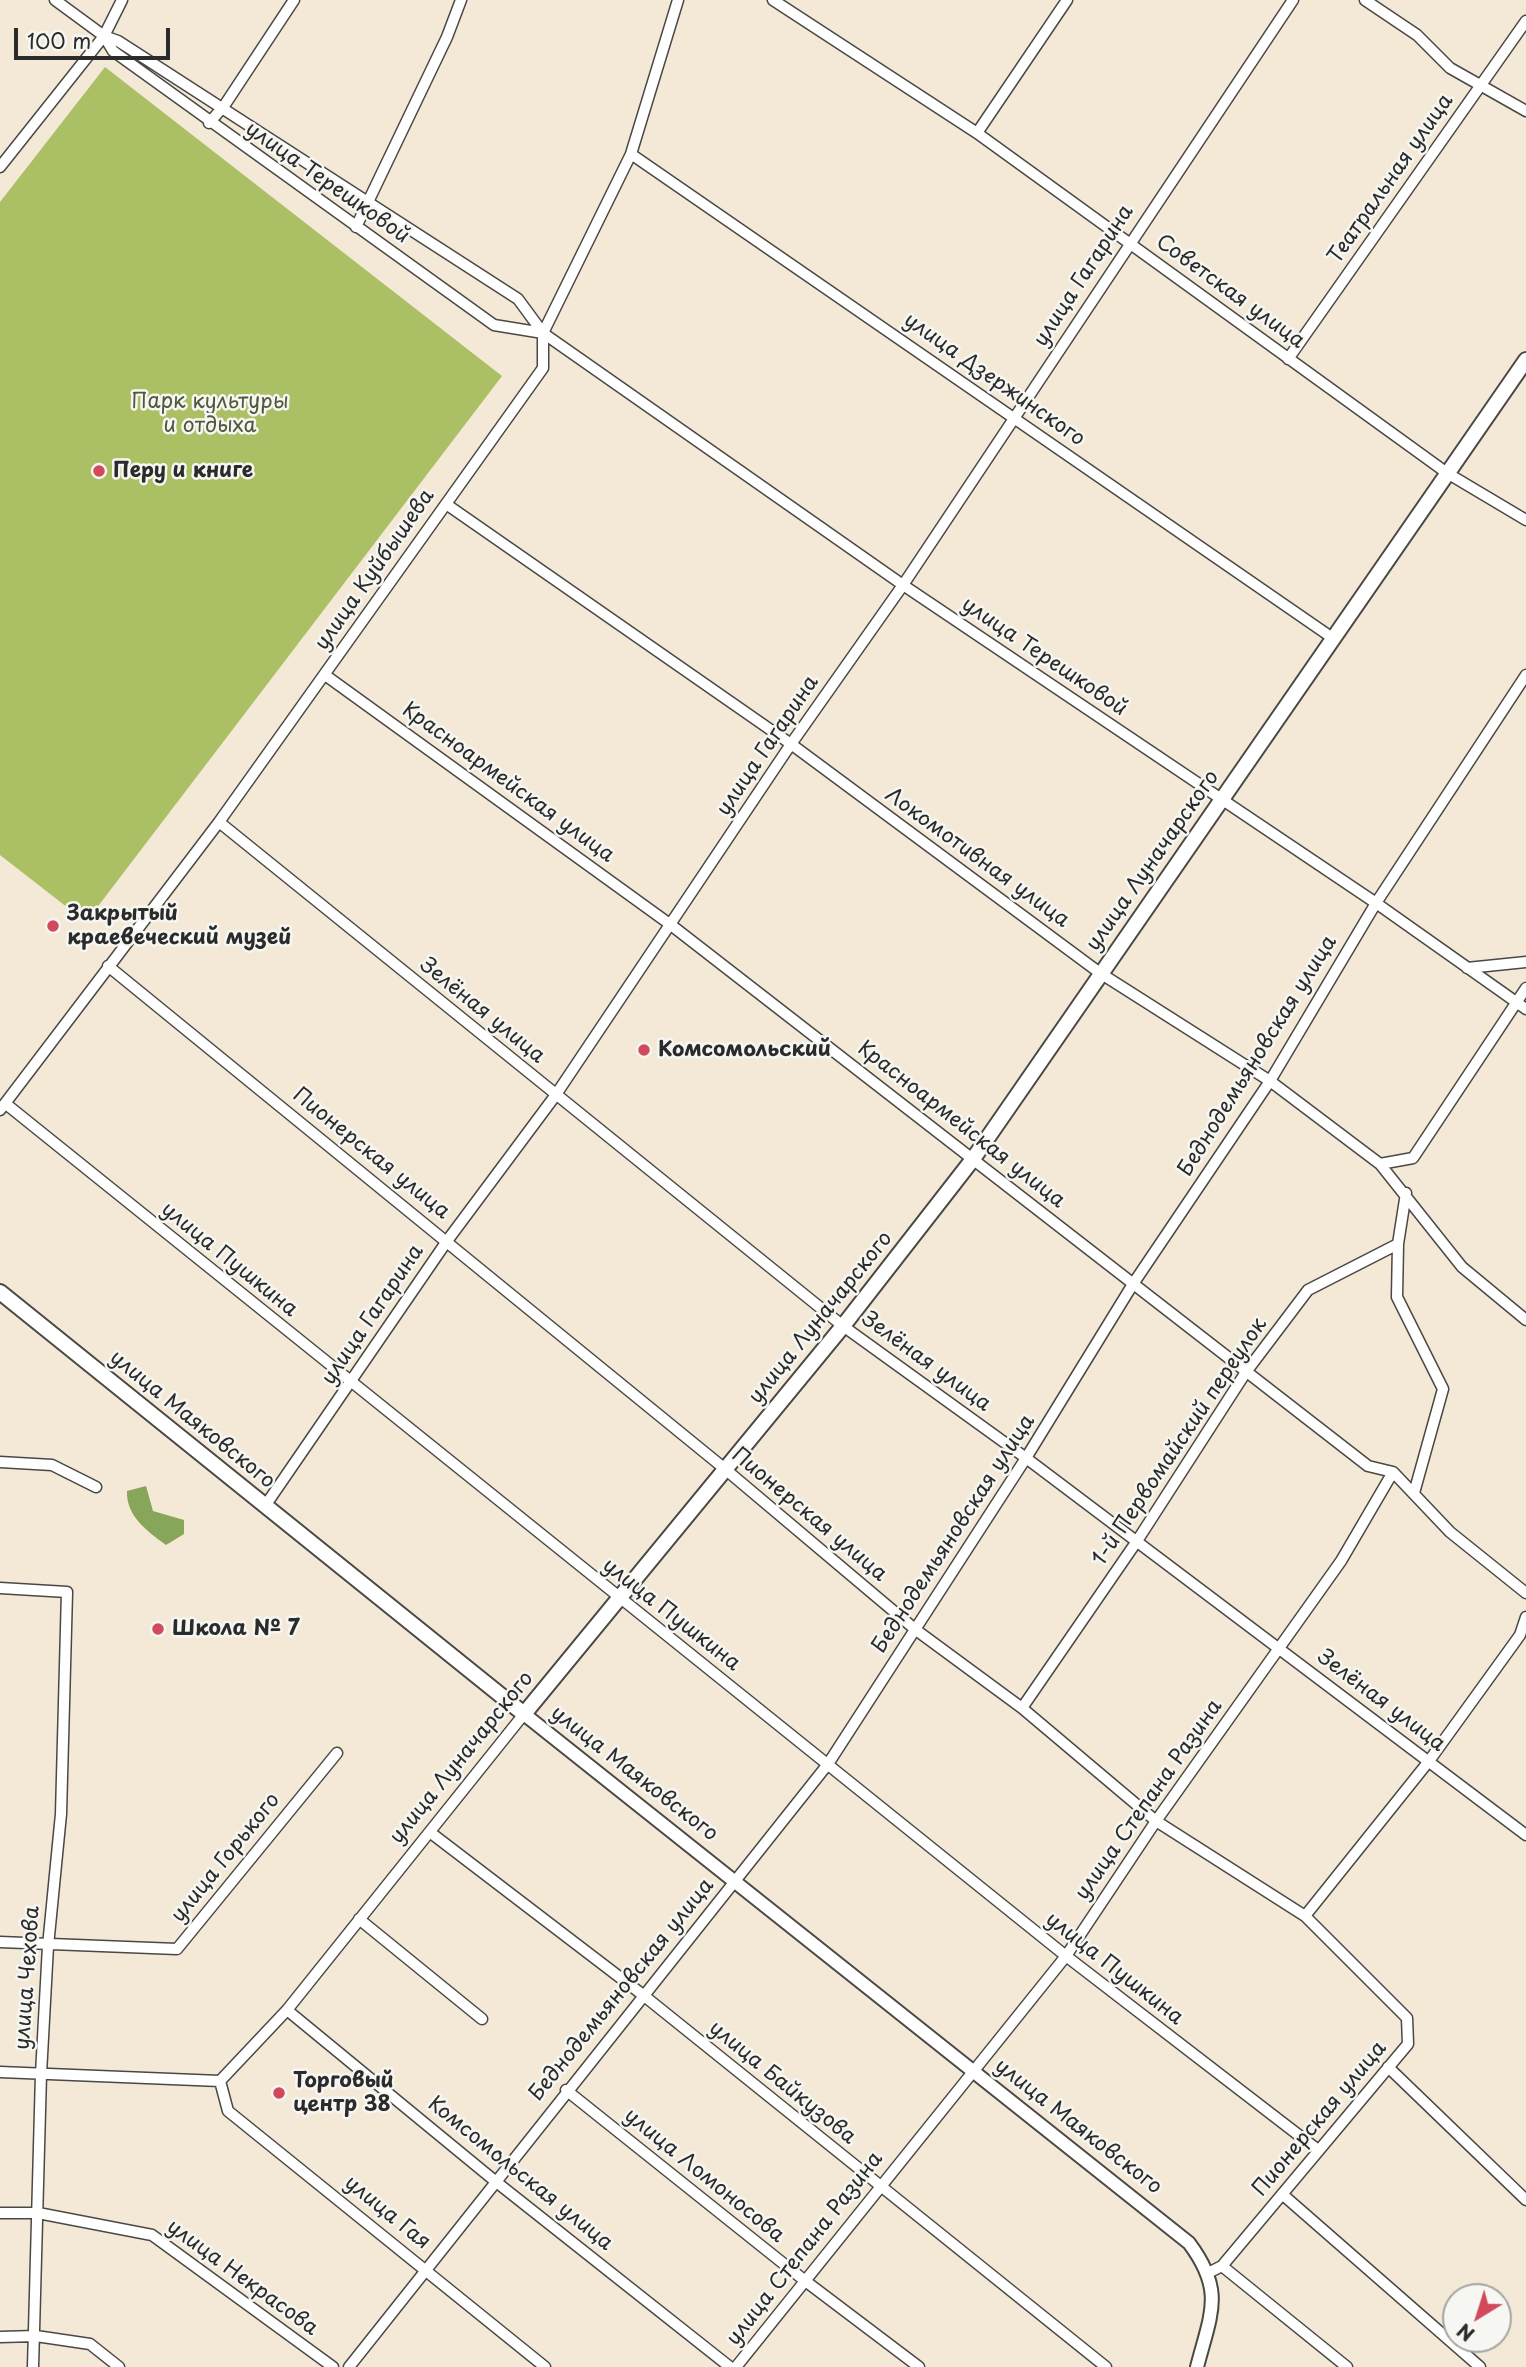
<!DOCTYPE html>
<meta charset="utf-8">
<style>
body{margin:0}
#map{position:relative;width:1526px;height:2367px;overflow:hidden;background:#f4e9d7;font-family:"Playpen Sans",sans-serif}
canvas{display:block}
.north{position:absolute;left:1442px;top:2283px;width:70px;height:70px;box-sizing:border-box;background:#f6f6f2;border:2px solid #a5a5a2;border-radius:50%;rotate:218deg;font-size:19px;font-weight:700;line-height:28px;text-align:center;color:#2b2b2b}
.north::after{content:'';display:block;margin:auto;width:24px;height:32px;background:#d1495b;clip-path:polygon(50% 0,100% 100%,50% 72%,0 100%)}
.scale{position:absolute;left:14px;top:28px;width:156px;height:32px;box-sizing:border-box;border:4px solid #2b2b2b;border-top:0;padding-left:9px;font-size:21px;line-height:24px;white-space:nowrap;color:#2b2b2b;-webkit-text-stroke:5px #f6f6f2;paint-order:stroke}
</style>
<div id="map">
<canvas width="1526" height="2367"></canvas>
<div class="north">N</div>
<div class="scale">100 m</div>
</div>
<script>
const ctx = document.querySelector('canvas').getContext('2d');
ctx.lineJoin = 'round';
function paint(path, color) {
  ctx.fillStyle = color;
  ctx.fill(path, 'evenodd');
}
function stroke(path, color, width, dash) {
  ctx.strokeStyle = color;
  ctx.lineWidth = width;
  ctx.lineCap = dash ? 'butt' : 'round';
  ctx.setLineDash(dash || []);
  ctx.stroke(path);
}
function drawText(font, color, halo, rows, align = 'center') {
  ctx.font = font + ' "Playpen Sans",sans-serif';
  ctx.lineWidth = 5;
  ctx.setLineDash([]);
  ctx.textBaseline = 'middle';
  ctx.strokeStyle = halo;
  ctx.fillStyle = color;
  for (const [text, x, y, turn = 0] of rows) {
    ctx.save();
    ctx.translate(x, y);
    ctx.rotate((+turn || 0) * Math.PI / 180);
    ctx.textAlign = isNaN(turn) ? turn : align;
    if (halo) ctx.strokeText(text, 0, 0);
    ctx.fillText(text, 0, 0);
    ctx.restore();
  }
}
paint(new Path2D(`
 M105 67 502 376 86 922 0 855V202Z`), '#abc064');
paint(new Path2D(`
 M146 1486 153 1511 184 1520V1534L166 1545C147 1531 126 1516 127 1491Z`), '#88a65a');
const minor = new Path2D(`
 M55 0 104 36 118 41 518 299 543 333 903 585 1376 903 1526 1009
 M773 0 977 133 1447 473 1526 520
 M1365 0 1417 35 1450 68 1526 111
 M104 36 113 51 494 325 543 333
 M209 123 224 106 294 0
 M977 133 1067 0
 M631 154 1334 639
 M0 167 104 36 122 0
 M356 227 447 37 461 0
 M1288 359 1526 21
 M446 504 791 744 1100 973 1270 1081 1380 1164 1462 1267 1526 1320
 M325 675 671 925 1368 1466 1393 1472 1450 1532 1526 1593
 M219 822 843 1326 1026 1458 1526 1835
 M108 966 725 1469 916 1630 1022 1708 1156 1821 1305 1916 1407 2018 1408 2044 1222 2266
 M1467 968 1526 962
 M6 1104 1066 1956 1318 2150
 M0 1110 219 822 543 368V333L631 154 678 0
 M1380 1164 1413 1158 1526 988
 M1398 1244 1397 1297 1443 1389 1414 1493
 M0 1462 52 1465 96 1487
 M265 1506 447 1241 555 1096 791 744 903 585 1293 0
 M0 1588 67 1592 61 1814 48 1946 41 2074 33 2367
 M1022 1708 1137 1541 1246 1372 1308 1290 1398 1244 1406 1193
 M431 1833 643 1995 1106 2367
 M1305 1916 1429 1761 1520 1635 1526 1617
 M359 1919 482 2019
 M0 1942 177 1949 337 1753
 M287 2010 495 2181 730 2367
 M1388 2067 1526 2200
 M0 2072 220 2081 287 2010 524 1714
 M220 2081 228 2111 545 2367
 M566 2090 804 2280 919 2367
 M1282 2194 1480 2367
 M0 2213H38L152 2235 333 2367
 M1208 2273 1222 2266 1347 2367
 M0 2337 36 2336 90 2344 119 2367
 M349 2367 828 1764 1026 1458 1133 1284 1270 1081 1376 903 1526 675
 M736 2367 1066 1956 1156 1821 1341 1561 1393 1472`);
const tertiary = new Path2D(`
 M524 1714 1189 2243C1225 2291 1211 2313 1197 2367`);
const secondary = new Path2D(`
 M0 1292 524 1714 843 1326 973 1159 1526 360`);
stroke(minor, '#494845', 13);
stroke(tertiary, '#494845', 16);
stroke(secondary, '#494845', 18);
stroke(minor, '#fff', 10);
stroke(tertiary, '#fff', 12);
stroke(secondary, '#fff', 14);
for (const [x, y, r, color] of [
 [99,471,7,"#d1495b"],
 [53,926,7,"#d1495b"],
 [644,1050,7,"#d1495b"],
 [158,1629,7,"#d1495b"],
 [279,2093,7,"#d1495b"]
]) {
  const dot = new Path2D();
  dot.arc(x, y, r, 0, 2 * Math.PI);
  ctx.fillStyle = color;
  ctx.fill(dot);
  stroke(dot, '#f6f6f2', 2.5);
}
drawText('21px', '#2b2b2b', '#f6f6f2', [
 ["Театральная улица",1391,179,-55],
 ["улица Терешковой",327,183,35],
 ["улица Гагарина",1084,276,-57],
 ["Советская улица",1230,292,36],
 ["улица Дзержинского",994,380,35],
 ["улица Куйбышева",375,570,-55],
 ["улица Терешковой",1044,657,34],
 ["улица Гагарина",768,746,-56],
 ["Красноармейская улица",508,783,36],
 ["Локомотивная улица",977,858,36],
 ["улица Луначарского",1153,861,-55],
 ["Зелёная улица",482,1011,39],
 ["Беднодемьяновская улица",1258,1056,-58],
 ["Красноармейская улица",961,1125,38],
 ["Пионерская улица",371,1154,39],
 ["улица Пушкина",229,1260,39],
 ["улица Гагарина",373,1315,-56],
 ["улица Луначарского",821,1318,-51],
 ["Зелёная улица",926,1362,36],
 ["улица Маяковского",192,1420,39],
 ["1-й Первомайский переулок",1180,1442,-56],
 ["Пионерская улица",809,1515,40],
 ["Беднодемьяновская улица",954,1534,-57],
 ["улица Пушкина",671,1615,38],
 ["Зелёная улица",1381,1701,37],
 ["улица Луначарского",462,1758,-51],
 ["улица Маяковского",634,1774,38],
 ["улица Степана Разина",1149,1800,-55],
 ["улица Горького",226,1858,-51],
 ["улица Пушкина",1114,1969,38],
 ["улица Чехова",28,1978,-86],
 ["Беднодемьяновская улица",622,1990,-51],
 ["улица Байкузова",782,2083,39],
 ["Пионерская улица",1320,2119,-50],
 ["улица Маяковского",1078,2127,38],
 ["Комсомольская улица",520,2174,39],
 ["улица Ломоносова",704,2176,39],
 ["улица Гая",387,2213,39],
 ["улица Степана Разина",805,2249,-52],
 ["улица Некрасова",242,2278,36]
]);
drawText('21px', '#51583c', '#f6f6f2', [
 ["Парк культуры",210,402],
 ["и отдыха",210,426]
]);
drawText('bold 21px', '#2b2b2b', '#f6f6f2', [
 ["Перу и книге",113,471],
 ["Закрытый",67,914],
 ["краевеческий музей",67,938],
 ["Комсомольский",658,1050],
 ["Школа № 7",172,1629],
 ["Торговый",293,2081],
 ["центр 38",293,2105]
], 'left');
</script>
